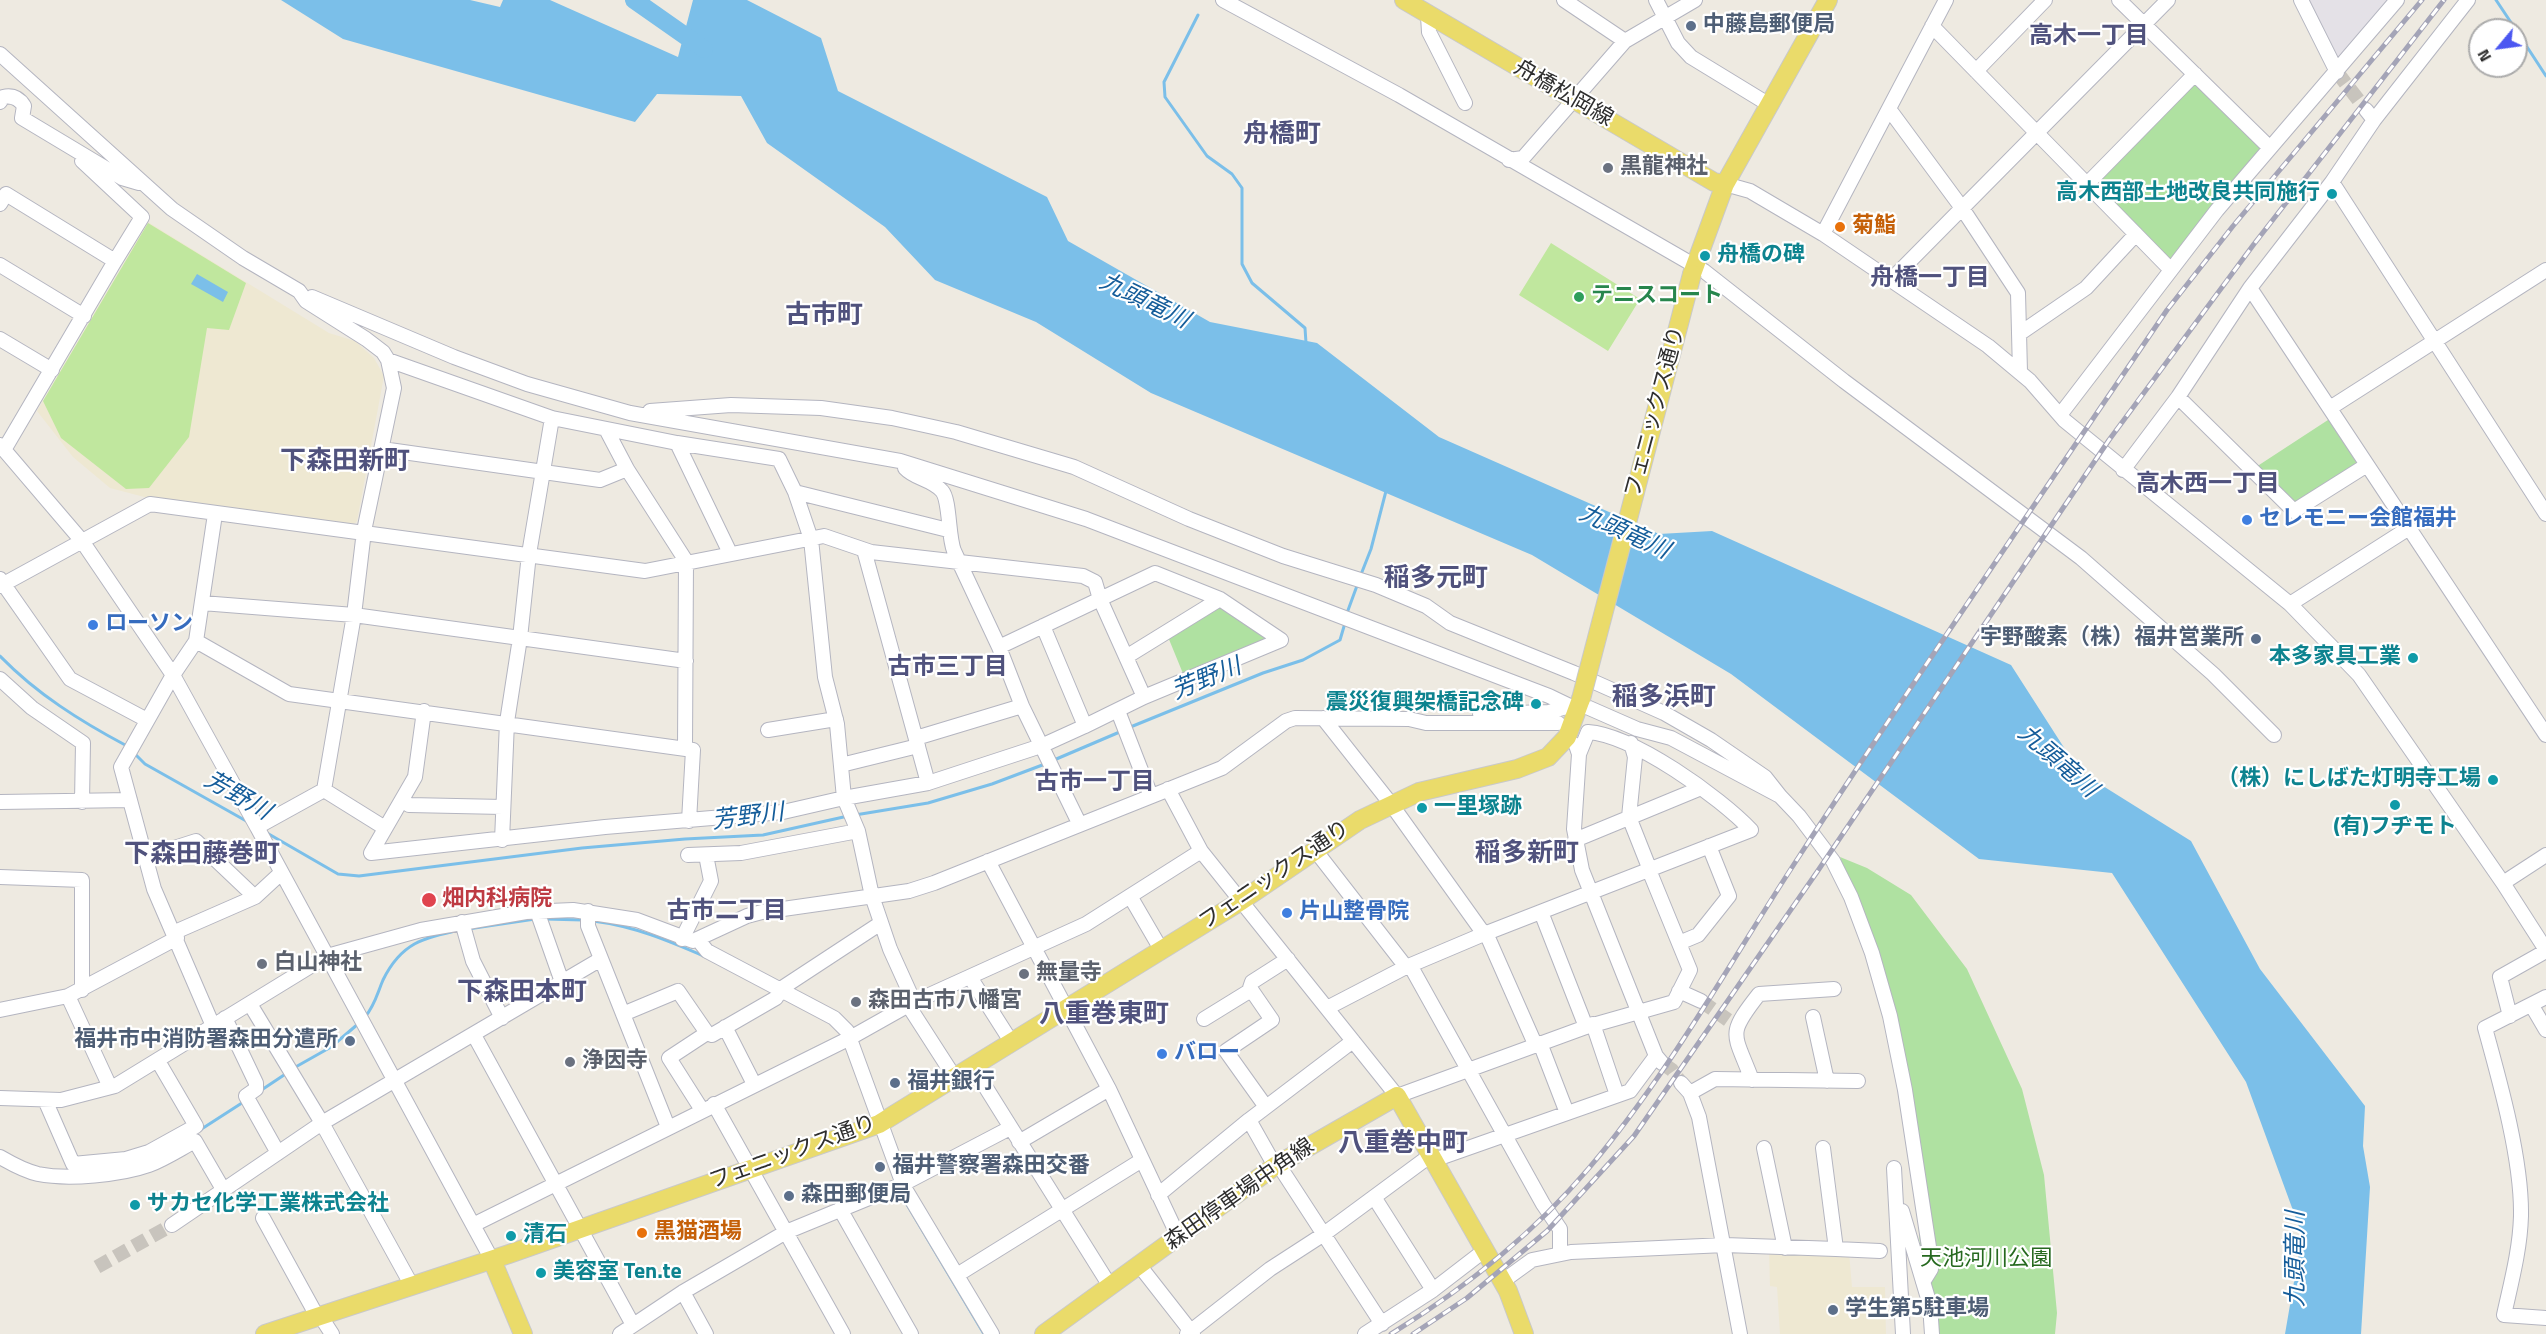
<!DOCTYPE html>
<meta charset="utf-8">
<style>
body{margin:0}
#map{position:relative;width:2546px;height:1334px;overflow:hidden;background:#eeeae1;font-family:"Titillium Web",sans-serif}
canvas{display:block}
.north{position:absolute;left:2468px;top:18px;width:60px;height:60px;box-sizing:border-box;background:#fff;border:2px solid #ababab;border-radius:50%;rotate:241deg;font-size:16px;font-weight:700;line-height:24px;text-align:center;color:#2e2e2e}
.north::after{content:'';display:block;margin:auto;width:21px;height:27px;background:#4b57f1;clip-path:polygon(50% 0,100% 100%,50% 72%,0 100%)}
</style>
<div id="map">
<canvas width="2546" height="1334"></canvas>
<div class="north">N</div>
</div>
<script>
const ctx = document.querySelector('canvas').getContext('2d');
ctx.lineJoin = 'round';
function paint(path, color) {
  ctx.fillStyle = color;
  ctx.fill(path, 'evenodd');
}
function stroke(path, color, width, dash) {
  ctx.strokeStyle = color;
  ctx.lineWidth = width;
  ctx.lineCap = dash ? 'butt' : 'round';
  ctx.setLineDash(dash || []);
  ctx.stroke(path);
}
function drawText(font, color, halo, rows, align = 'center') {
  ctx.font = font + ' "Titillium Web","Noto Sans JP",sans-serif';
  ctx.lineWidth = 4.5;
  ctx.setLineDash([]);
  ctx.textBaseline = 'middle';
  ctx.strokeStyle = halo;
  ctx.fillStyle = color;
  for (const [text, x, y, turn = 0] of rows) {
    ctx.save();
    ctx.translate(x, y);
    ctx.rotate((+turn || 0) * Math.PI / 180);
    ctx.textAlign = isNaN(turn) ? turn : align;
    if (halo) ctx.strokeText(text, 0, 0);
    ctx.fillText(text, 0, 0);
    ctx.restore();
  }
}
paint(new Path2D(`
 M2309 0H2391L2340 61Z`), '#e4e1e7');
paint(new Path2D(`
 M148 222 329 333 355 341 374 358 384 376 357 521 354 524 152 499 110 488 73 457 37 411Z
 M1769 1250 1849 1252 1852 1287H1885L1886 1334H1780L1777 1287 1770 1286Z`), '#eee8d2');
paint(new Path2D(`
 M2195 74 2269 147 2171 270 2090 181Z
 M2331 418 2367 465 2294 511 2256 467Z
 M1220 599 1279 641 1184 676 1166 632Z
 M1840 857 1867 868 1911 895 1967 969 2022 1089 2044 1175 2057 1313 2055 1334H1927L1912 1145 1884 1012Z`), '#afe1a1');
paint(new Path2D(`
 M148 223 246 283 229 330 207 328 189 437 149 488 126 489 61 438 43 401Z
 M1551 243 1640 299 1608 351 1519 295Z`), '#c0e79e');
paint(new Path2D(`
 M281 0H470L500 7 503 0H550L678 57 693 0H747L821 38 838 91 1047 197 1068 241 1210 322 1317 343 1439 437 1659 534 1712 531 2011 665 2079 771 2191 841 2260 969 2365 1106 2363 1146 2370 1187 2361 1334H2285L2302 1235 2246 1082 2112 873 1979 859 1731 674 1532 555 1151 393 1036 322 935 280 885 227 767 143 741 96 657 94 635 122 343 39Z
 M197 274 228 292 223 302 191 284Z`), '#7bbfe9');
stroke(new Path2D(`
 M2496 0 2516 30
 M1198 15 1164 82 1165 97 1207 156 1232 174 1242 188V264L1252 283 1305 328 1306 343
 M2516 30 2546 76
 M1360 577 1371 549 1386 491
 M1347 613 1358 583
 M0 656C37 694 80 721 127 746
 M1128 728 1263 673 1303 660 1340 640 1345 623
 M134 753 145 764 248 822
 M1054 760 1122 731
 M855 815 928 803 992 784 1045 764
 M267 833 338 874 359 876 582 848 685 839 763 835 848 816
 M545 919 583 920
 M593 921C634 926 669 941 706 957
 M468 929 535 919
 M365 1017C375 1005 377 994 383 980 401 943 424 937 461 930
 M292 1069 331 1047 358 1024
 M260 1091 287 1073
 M200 1130 245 1101
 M899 1191 984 1334`), '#7bbfe9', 3);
stroke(new Path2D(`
 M634 0 704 49`), '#7bbfe9', 18);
stroke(new Path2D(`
 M2337 72 2366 110
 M1701 1001 1728 1020
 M1662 1063 1672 1070 1681 1083
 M97 1267 172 1225`), '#c8c4bd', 14, [14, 7]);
const minor = new Path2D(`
 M1223 0 1399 95 1704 271 1844 381 2081 558 2213 674 2274 735
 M1564 0 1625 41 1695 0
 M1656 0 1678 43 1691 57 1768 104
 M2119 0 2269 147
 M2301 0 2337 72
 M1428 16 1429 32 1465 103
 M1932 26 2171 270
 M0 54 172 209 243 258 299 291 306 301 366 339 383 352 388 360 394 388 364 531 354 615 324 790 257 827 492 1260
 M1976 71 2045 0
 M0 102 3 97C12 95 19 98 24 106L22 118 122 178 139 183
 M1889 109 1962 208 2018 293 2020 372
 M2366 110 2374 120 2332 182 2546 514
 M2374 120 2468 0
 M1509 160 1523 158 1625 41
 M82 161 142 217 115 261
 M1725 184 1750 191 1823 234 1988 346 2030 381 2064 420 2290 604 2359 675 2503 883 2546 950
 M2087 184 2195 74
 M0 204 6 194 115 261 4 450
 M1823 234 1946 0
 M0 265 84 316
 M1891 280 2168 0
 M2250 288 2332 182
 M312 297 454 357 527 384 630 413 900 461 1086 519 1549 696 1578 710
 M2019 334 2086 288 2136 234
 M0 339 52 370
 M388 360 552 418 677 443 779 459 795 492 811 539 825 677 837 724 844 798 858 831 872 896 890 949 914 1002
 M2178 397 2294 511 2367 465
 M2330 408 2546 270
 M650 411 731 405 821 408 892 418 956 432 1074 467 1189 519 1283 556 1376 585 1426 606 1450 623 1574 673 1664 713 1711 740 1765 777 1780 796
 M2060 415 2217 210 2397 0
 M607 431 627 469 686 561 685 748
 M677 443 730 553
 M0 445 82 541 173 675 257 827
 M382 449 600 480 627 469
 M905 468C915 479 932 479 942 491 950 500 948 536 954 551L999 647 1022 706 1079 823
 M2123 470 2178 397 2250 288 2546 735
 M795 492 948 530
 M864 550 928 783
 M0 579 70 679 147 720
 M0 586 150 504 645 571 824 536 871 552 1083 576 1095 582 1100 599 1144 697
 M202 603 354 615 686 661
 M2290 604 2409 528
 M1043 626 1085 726 1144 697 1281 640
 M196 641 289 694 693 750 689 821
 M999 647 1155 573 1220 599 1281 640
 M1126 657 1220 599
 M0 679 32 708 83 743 82 802
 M1580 704 1637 729 1671 738 1780 796 1799 816 1833 861 1851 897 1872 953 1890 1016 1905 1090 1929 1247 1931 1269 1923 1282
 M424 711 415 777 371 853 605 827 783 812 844 798 928 783 1041 746 1085 726
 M1118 711 1151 796
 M1480 714 1549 712 1570 706
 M1323 718 1391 804 1484 934
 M768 730 836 719
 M916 738 1022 706
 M1631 743 1635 757 1629 817 1650 870
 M1576 745 1579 754 1574 829 1582 870 1656 1056 1662 1063
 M841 765 918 746
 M1168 789 1201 851 1397 1096 1586 1027 1674 1002 1690 970 1649 870
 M324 790 385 828
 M402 800 409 805 503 807
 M0 802 130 800
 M502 840 507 722 520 638 529 554 552 418
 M1575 840 1701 788
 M1315 850 1406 967
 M688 855 741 853 858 831
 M146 857 196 841 255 897
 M988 861 1109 1089 1178 1236
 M0 877 82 880V990
 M2503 883 2546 855
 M1130 896 1162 951
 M537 911 562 982
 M588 911V926L668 1127
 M1541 912 1586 1027
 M462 922 473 961 502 1018
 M175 932 255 897 281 873
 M1486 933 1535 1044
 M682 939 711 881 706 855
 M699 941 707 951 834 1018 847 1031 904 1187 992 1334
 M1679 943 1698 935 1729 896 1709 846
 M1410 965 1543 1204 1560 1229V1254
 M970 977 1012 1043
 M1679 991 1701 1001
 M68 996 110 1087
 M2546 997 2485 1028C2500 1082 2522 1160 2521 1216 2520 1250 2511 1283 2504 1315L2546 1318
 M250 1004 322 1123 412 1286
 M908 1005 955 1078
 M2532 1006 2546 1030
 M1327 1008 1406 967 1484 934 1751 830C1720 797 1633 735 1588 732L1579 754
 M0 1010 68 996 177 938
 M623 1014 678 991 707 1033 712 1035 776 998 782 988 881 923
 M2510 1016 2500 977 2546 951
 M1813 1017 1827 1081
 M225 1018 256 1083V1089L246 1096 278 1153
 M1204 1019 1251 990
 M1593 1024 1617 1095
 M213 1026 154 889 121 767 173 675 196 641 215 514
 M725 1027 754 1084
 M474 1035 633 1325
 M1540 1043 1567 1113
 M973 1067 1110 1286
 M1752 1080C1734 1032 1726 1036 1759 994L1834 989
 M1681 1083 1690 1093 1715 1079 1858 1081
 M1690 1093 1699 1117 1740 1334
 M0 1098 61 1100 115 1086 327 956 421 930 526 912 573 910 637 920 693 941 747 916 762 912 909 891 934 883 1222 768 1286 721 1295 718 1409 719 1426 723H1558
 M45 1100 73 1164 126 1159 149 1152 196 1126 158 1061
 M714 1104 843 1334
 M1266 1107 1226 1051 1272 1020 1250 988 1252 982 1288 959
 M702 1110 669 1058 707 1033
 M1249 1120 1275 1166
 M1019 1142 1109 1089
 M1764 1148 1785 1248
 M0 1157C12 1164 25 1171 38 1174 68 1180 121 1175 149 1165 165 1159 180 1149 195 1141L224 1191
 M1434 1160 1630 1091 1656 1056
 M1278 1164 1382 1324
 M1894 1168 1903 1334
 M1158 1195 1249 1120 1353 1041
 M1374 1197 1433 1290
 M840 1209 911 1334
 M1902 1211 1930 1305 1932 1334
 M263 1218 318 1318
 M172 1225 322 1123 601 959
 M473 1225 850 1038 914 1002 1086 924 1201 851
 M1836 1249 1880 1251
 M1139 1265 1193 1334
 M957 1275 1142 1160
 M1503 1281 1532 1260 1571 1252 1725 1245 1836 1249 1823 1148
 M683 1292 706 1334
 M321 1317 332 1334
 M620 1334 683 1292 786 1232 903 1184 1010 1128
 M1187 1334 1270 1269 1324 1234 1431 1155
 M1365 1334 1433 1290 1485 1250`);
const major = new Path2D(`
 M1404 0 1714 182 1725 184
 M1692 274 1725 184 1828 0
 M492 1260 523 1334
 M265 1334 509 1254 879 1124 1241 901 1360 820 1419 792 1517 769 1548 757 1567 737 1581 699
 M1044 1334 1275 1166 1397 1096 1508 1291 1524 1334`);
stroke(minor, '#b4b5c0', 16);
stroke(major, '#c9c9c9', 20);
stroke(minor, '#fff', 14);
stroke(major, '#eadb6a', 18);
const rail = new Path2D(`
 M1391 1334C1464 1289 1534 1233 1589 1168 1671 1071 1731 960 1800 855 1919 672 2044 491 2167 310L2233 226 2422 0
 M1413 1334 1467 1298 1547 1231 1634 1136 1817 872 2109 440 2254 244 2444 0`);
stroke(rail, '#a4a4b7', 5);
stroke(rail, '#fff', 3, [9]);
const majorBridge = new Path2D(`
 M1581 699 1692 274`);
stroke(majorBridge, '#c9c9c9', 20, []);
stroke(majorBridge, '#eadb6a', 18);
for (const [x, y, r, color] of [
 [1691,26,6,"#5c6f8a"],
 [1608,168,6,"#6b7280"],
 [2332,194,6,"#0f9aa8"],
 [1840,227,6,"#e8710a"],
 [1705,256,6,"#0f9aa8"],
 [1579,297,6,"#2e9e5b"],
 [2247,520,6,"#3f7fe0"],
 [93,625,6,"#3f7fe0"],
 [2256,639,6,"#5c6f8a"],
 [2413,658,6,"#0f9aa8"],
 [1536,704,6,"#0f9aa8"],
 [2493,780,6,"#0f9aa8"],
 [2395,805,6,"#0f9aa8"],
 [1422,808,6,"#0f9aa8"],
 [429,900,8,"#e0444e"],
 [1287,913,6,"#3f7fe0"],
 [262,964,6,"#6b7280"],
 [1024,974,6,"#6b7280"],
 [856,1002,6,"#6b7280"],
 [350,1041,6,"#5c6f8a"],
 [1162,1054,6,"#3f7fe0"],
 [570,1062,6,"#6b7280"],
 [895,1083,6,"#5c6f8a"],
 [880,1167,6,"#5c6f8a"],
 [789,1196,6,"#5c6f8a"],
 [135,1205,6,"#0f9aa8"],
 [642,1233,6,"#e8710a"],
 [511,1236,6,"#0f9aa8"],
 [541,1273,6,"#0f9aa8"],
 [1833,1310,6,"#5c6f8a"]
]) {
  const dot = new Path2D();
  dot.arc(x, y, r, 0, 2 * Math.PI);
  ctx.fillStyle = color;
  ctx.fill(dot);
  stroke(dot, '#fff', 2);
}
drawText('bold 22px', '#4e5e75', '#fff', [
 ["中藤島郵便局",1703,26],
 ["宇野酸素（株）福井営業所",2244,639,"right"],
 ["福井市中消防署森田分遣所",338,1041,"right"],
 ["福井銀行",907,1083],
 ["福井警察署森田交番",892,1167],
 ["森田郵便局",801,1196],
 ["学生第5駐車場",1845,1310]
], 'left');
drawText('22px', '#2e2e2e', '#fff', [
 ["舟橋松岡線",1563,94,30],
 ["フェニックス通り",1656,412,-75],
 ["フェニックス通り",1275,876,-34],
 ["フェニックス通り",793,1153,-20],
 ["森田停車場中角線",1240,1195,-35]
]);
drawText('bold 22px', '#5b616d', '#fff', [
 ["黒龍神社",1620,168],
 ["白山神社",274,964],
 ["無量寺",1036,974],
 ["森田古市八幡宮",868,1002],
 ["浄因寺",582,1062]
], 'left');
drawText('bold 22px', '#0d838f', '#fff', [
 ["高木西部土地改良共同施行",2320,194,"right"],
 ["舟橋の碑",1717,256],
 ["本多家具工業",2401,658,"right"],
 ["震災復興架橋記念碑",1524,704,"right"],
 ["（株）にしばた灯明寺工場",2481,780,"right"],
 ["一里塚跡",1434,808],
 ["(有)フヂモト",2395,828,"center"],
 ["サカセ化学工業株式会社",147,1205],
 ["清石",523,1236],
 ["美容室 Ten.te",553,1273]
], 'left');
drawText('bold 22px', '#c56008', '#fff', [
 ["菊鮨",1852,227],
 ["黒猫酒場",654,1233]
], 'left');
drawText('bold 22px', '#27864d', '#fff', [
 ["テニスコート",1591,297]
], 'left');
drawText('bold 22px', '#366cbe', '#fff', [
 ["セレモニー会館福井",2259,520],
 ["ローソン",105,625],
 ["片山整骨院",1299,913],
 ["バロー",1174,1054]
], 'left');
drawText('bold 22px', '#be3a42', '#fff', [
 ["畑内科病院",442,900]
], 'left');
drawText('22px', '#26691f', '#fff', [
 ["天池河川公園",1986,1260]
]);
drawText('bold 24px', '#50527d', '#fff', [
 ["高木一丁目",2089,37],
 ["舟橋一丁目",1930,279],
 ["高木西一丁目",2208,485],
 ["古市三丁目",948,668],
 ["古市一丁目",1095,783],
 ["古市二丁目",727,912]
]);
drawText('italic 24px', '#155d9a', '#fff', [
 ["九頭竜川",1144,302,26],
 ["九頭竜川",1624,533,25],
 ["芳野川",1207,680,-22],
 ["九頭竜川",2057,762,41],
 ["芳野川",237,797,30],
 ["芳野川",748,818,-7],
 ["九頭竜川",2297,1259,-90]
]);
drawText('bold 26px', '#50527d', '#fff', [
 ["舟橋町",1282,136],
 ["古市町",824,317],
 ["下森田新町",345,463],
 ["稲多元町",1436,580],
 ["稲多浜町",1664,699],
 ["稲多新町",1527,855],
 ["下森田藤巻町",202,856],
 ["下森田本町",522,994],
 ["八重巻東町",1104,1016],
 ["八重巻中町",1403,1145]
]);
</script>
